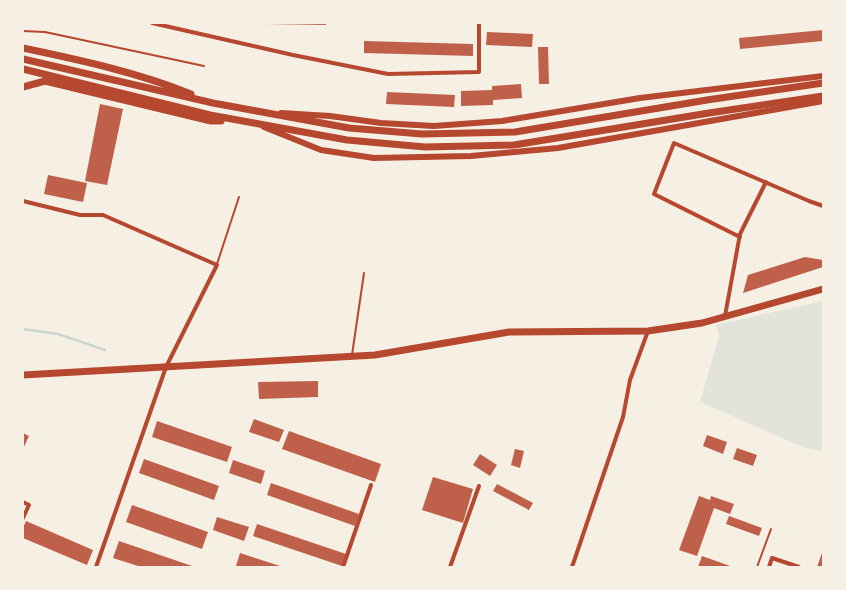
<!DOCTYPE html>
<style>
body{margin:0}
#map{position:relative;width:846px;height:590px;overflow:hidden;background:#f6efe4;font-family:"Noto Sans",sans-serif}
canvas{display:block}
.frame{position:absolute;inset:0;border:24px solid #f6efe4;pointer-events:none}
</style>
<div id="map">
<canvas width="846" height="590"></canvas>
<div class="frame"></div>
</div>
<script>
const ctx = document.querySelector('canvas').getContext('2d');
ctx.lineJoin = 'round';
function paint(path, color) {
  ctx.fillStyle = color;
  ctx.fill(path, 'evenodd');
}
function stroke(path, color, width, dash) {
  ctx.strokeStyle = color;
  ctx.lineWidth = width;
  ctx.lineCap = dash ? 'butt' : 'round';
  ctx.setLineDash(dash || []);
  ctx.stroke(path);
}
paint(new Path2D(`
 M823 301V451L805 448 700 402 719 336 716 325Z`), '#e2e4dc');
stroke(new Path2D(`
 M23 329 58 334 105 350`), '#c9d6d2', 2.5);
paint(new Path2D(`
 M266 23H326V25L266 24Z
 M823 30V41L740 49 739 38Z
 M487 32 533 34 532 47 486 45Z
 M364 41 473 44V56L364 53Z
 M538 47H548L549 84H539Z
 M521 84 522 98 493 100V105L461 106V91L492 90V86Z
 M387 92 455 95 454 107 386 104Z
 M100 104 123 109 107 185 85 181Z
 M48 175 87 183 83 202 44 194Z
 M805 257 823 260V267L743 293 748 275Z
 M318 381V397L259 399 258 382Z
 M254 419 284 430 279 442 249 432Z
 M157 421 232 447 227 462 152 437Z
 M289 431 381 464 375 482 282 449Z
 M23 433 29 436 23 449Z
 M707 435 727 442 723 454 703 446Z
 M737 448 757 455 753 466 733 459Z
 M515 449 524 451 520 468 511 465Z
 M480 454 497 465 490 476 473 465Z
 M144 459 219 486 214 500 139 473Z
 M233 460 265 471 261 484 229 473Z
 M433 477 473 489 463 523 422 510Z
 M271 483 359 514 355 526 267 495Z
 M497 484 533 503 529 510 493 491Z
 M699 496 710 500 711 496 734 504 730 514 714 508 697 556 679 550Z
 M132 505 208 532 202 549 126 522Z
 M729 516 762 528 759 536 726 524Z
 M217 517 249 527 244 541 213 530Z
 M26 521 93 550 87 565 23 538V528Z
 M257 524 346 554 342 566 253 536Z
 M119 541 195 567H141L113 558Z
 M823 550V567H817Z
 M240 553 283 567H240L236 566Z
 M702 556 733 567H698Z`), '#bf614a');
stroke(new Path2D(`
 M23 31 45 32 204 66
 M217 264 239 197
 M352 355 364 273
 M757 567 771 529`), '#b5482f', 2);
stroke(new Path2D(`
 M152 23 293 55 388 74 479 72V23
 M23 201 80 215H103L217 265 166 367 96 567
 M740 237 654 194 674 143 809 201 823 206
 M725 316 740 234 766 182
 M23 502 29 505 23 518
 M343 567 371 485
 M450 567 479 486
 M572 567 623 417 630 380 648 331
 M769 567 772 558 799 567`), '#b5482f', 4);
stroke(new Path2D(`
 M281 113 330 116 381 123 434 126 502 121 640 98 823 76
 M264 127 321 150 374 158 471 156 558 148 823 101`), '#b5482f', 6);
stroke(new Path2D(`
 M23 375 375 355 509 332 648 331 702 323 823 289`), '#b5482f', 7);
stroke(new Path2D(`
 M23 48C80 60 136 72 191 94
 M23 59 213 103 349 128 422 134 515 132 707 100 823 83
 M23 69 210 115 347 140 425 147 514 145 709 113 823 96
 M23 87 45 81 211 121H221`), '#b5482f', 7);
</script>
